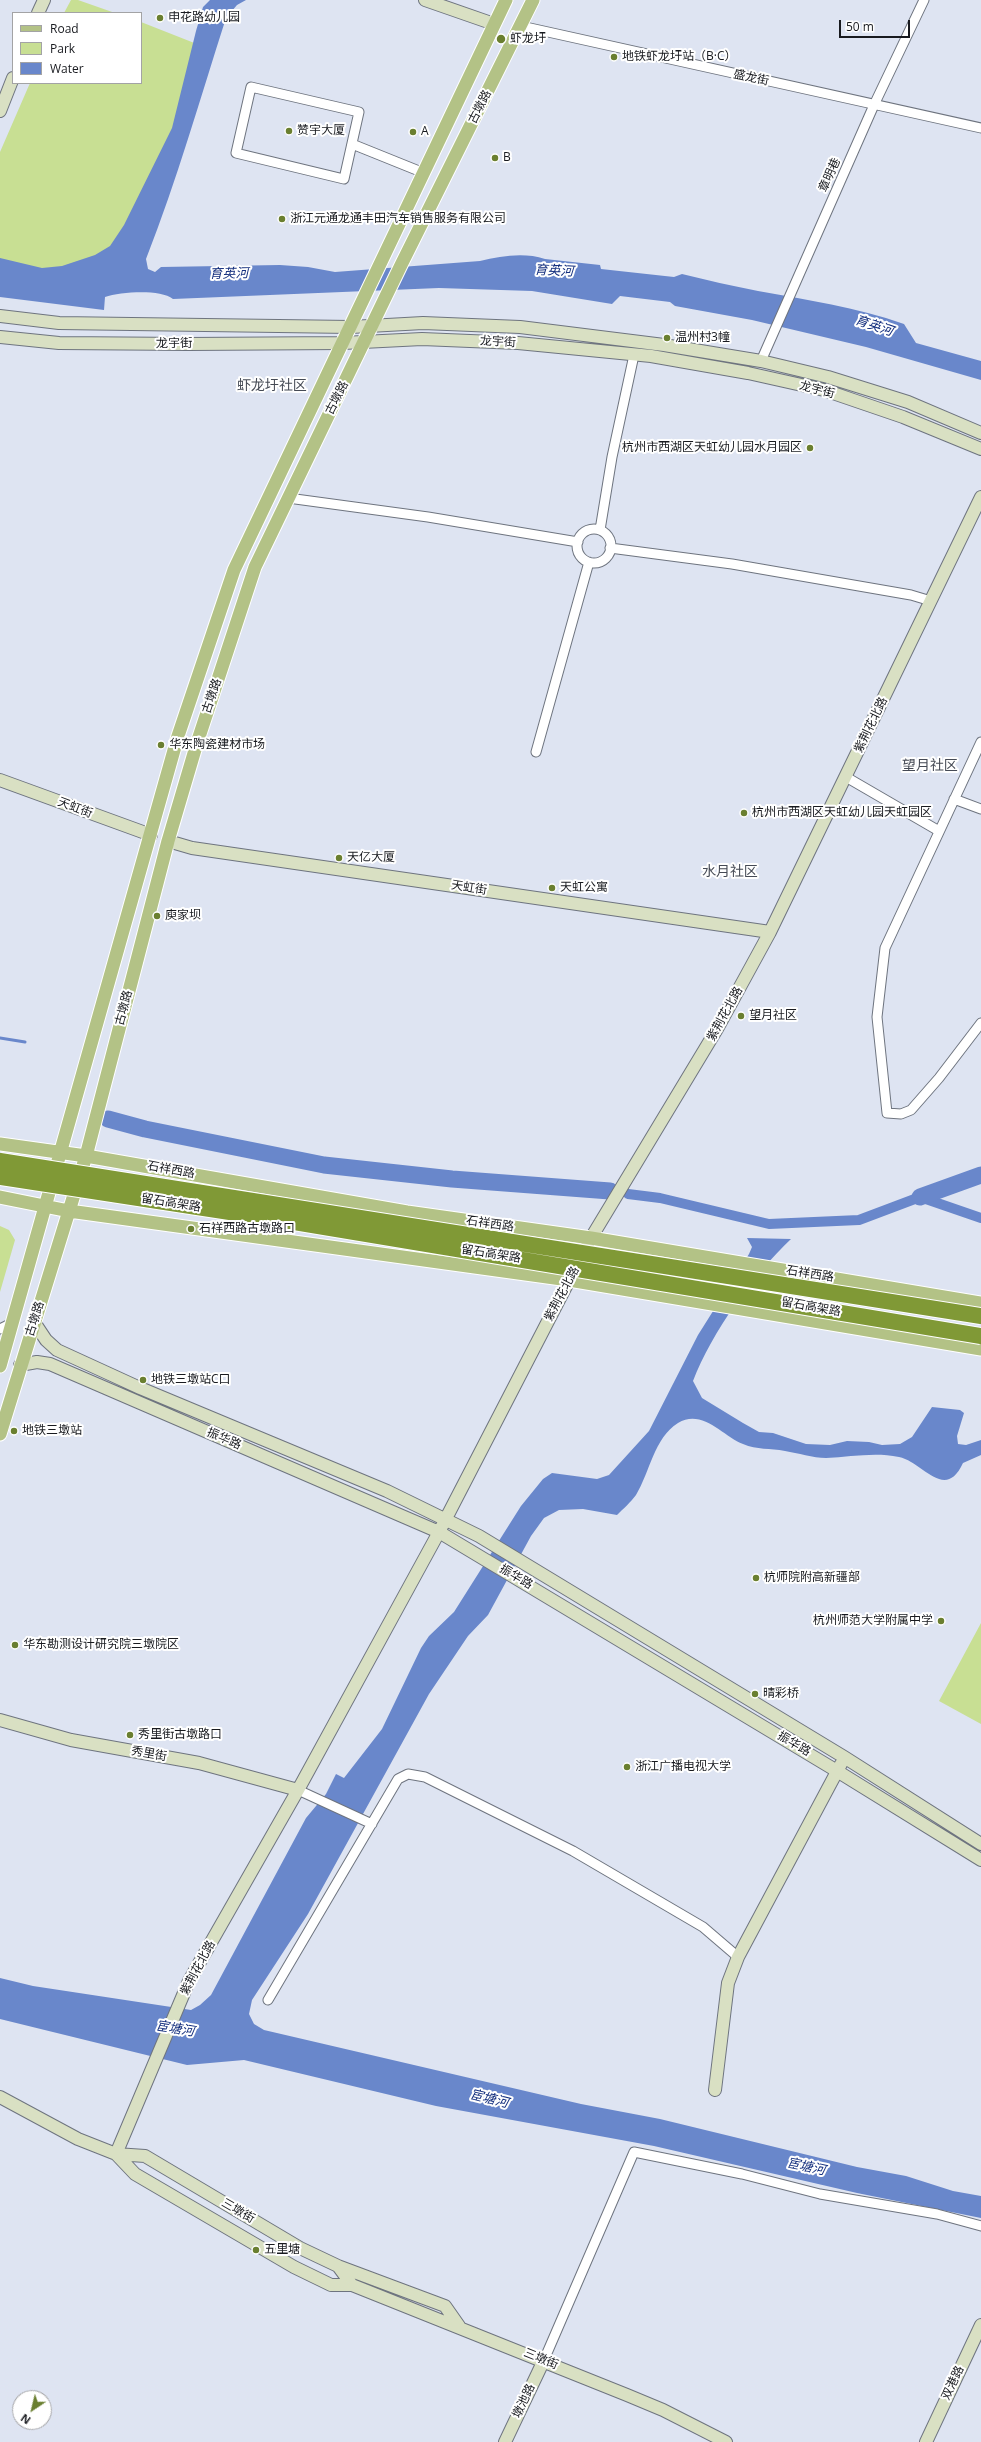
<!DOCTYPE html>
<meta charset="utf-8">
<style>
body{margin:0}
#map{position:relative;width:981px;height:2442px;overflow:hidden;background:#dee4f2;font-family:"Open Sans",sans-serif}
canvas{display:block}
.legend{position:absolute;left:12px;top:12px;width:130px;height:72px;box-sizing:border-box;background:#fff;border:1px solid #a3a3a5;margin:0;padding:5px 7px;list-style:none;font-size:12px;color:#181a1f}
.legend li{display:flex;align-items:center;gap:8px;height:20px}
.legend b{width:20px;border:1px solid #a3a3a5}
.north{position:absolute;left:12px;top:2390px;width:40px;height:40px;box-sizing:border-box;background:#fff;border:1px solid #a3a3a5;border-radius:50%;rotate:215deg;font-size:11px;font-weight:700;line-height:16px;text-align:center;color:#181a1f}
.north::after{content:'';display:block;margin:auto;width:14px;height:18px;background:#6a7f30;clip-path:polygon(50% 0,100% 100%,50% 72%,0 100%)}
.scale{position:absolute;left:839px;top:20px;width:71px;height:18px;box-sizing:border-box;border:2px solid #181a1f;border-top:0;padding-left:5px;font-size:12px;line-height:14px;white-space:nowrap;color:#181a1f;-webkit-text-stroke:3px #fff;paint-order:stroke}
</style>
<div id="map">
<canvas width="981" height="2442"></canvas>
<ul class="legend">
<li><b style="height:5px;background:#b3c286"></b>Road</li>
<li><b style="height:11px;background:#c8df93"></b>Park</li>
<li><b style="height:11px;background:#6987cb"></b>Water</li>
</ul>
<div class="north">N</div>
<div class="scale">50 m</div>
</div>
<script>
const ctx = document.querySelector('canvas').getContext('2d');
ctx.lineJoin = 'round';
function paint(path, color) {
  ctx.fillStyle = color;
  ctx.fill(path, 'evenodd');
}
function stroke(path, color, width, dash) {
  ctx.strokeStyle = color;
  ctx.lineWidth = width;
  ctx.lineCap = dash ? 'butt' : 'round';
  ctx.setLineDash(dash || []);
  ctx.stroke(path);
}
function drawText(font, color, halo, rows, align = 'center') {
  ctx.font = font + ' "Open Sans","Noto Sans SC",sans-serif';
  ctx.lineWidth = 4;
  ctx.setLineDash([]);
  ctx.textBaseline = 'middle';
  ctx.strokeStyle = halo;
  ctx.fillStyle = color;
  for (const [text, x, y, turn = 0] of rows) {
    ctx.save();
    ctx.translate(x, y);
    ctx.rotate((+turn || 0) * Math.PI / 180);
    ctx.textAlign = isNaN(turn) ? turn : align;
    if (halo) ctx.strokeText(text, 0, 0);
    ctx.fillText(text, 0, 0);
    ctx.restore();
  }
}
paint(new Path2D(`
 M71 0H78L115 13H64Z
 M141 22 207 48 114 283 0 274V152L30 83H141Z
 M0 1226 9 1230 15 1240 0 1292Z
 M981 1623V1724L939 1701Z`), '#c8df93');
paint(new Path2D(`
 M210 0H246L237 5 226 18C200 99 177 180 146 259L148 269 155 272 161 267 280 265 308 267 335 272 480 261C501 256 524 252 545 259L600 265 601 269 674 277 682 274C707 280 732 286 758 291 807 300 856 307 904 324L916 343 981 361V380L866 347 752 320 675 306 670 302 620 296 612 304 532 291 439 288 173 299C160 289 121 292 105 297L104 310 0 297V258L42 268 62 266 95 255 110 246 124 225 172 128 196 31 203 7Z
 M747 1238 791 1239C753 1275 712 1332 693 1381L702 1398 743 1423 759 1432 773 1433 806 1444 830 1445 847 1441 869 1442 882 1445 900 1444 912 1437 932 1407 960 1410 964 1413 957 1436 958 1444 966 1445 981 1440V1455L963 1463C945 1502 923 1462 899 1457 874 1452 851 1457 826 1458 813 1458 798 1453 785 1451 770 1448 757 1450 743 1444 723 1436 702 1408 678 1423 654 1438 650 1472 636 1495 631 1502 623 1509 617 1515L583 1509 559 1510 544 1518 531 1536 488 1615 468 1636 429 1694 308 1914 252 2000 249 2014 254 2024 264 2030 581 2104 660 2119 857 2167 906 2176 953 2191 981 2196V2218L857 2193 654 2146 436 2106 244 2060 187 2065 0 2019V1978L33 1986 191 2010 200 2005 211 1995 306 1818 326 1794 336 1774 344 1778 382 1729 421 1648 429 1636 454 1612 521 1506 543 1479 552 1473 597 1479 609 1475 649 1431 698 1335 749 1254 752 1247Z`), '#6987cb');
stroke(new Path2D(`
 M0 1038 25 1042`), '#6987cb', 3);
stroke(new Path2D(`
 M628 1194 660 1198 769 1224 859 1220 920 1197 981 1218`), '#6987cb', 10);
stroke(new Path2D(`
 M108 1119 145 1129 324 1165 452 1179 610 1191
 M920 1197 981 1175`), '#6987cb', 17);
const street = new Path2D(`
 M521 26 981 128
 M251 87 359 112 344 179 236 153Z
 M352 144 424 173
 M761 361 874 105 924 0
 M288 498 428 517 578 542
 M577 546a17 17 0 1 1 34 0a17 17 0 1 1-34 0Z
 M600 530 612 457 634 355
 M610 548 732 564 911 595 931 601
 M981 742 885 948 877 1017 887 1113 901 1114 911 1110 939 1078 981 1023
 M536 752 589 562
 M846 777 939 831
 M954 799 981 809
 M0 1329 12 1323
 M298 1790 372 1824
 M268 2000 398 1779 408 1774 425 1777 573 1851 703 1927 738 1957
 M544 2360 634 2152 742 2174 820 2194 937 2214 981 2226`);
const secondary = new Path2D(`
 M425 0 494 24
 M38 13 44 0
 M0 111 13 78
 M0 316 59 323 351 327 423 323 520 327 664 345 761 361 828 377 908 402 981 433
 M0 337 59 343 188 344 343 343 422 339 518 343 651 356 748 373 824 390 903 417 981 449
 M0 780 151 835
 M168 841 192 848 770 932
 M34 1322 46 1340 57 1350 140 1388 387 1491 479 1536 844 1757 981 1844
 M20 1365 37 1362 50 1364 439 1532 837 1771 981 1860
 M0 1720 71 1740 199 1763 298 1790
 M715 2090 728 1983 738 1957 841 1764
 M0 2097 78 2139 116 2154 145 2156 300 2248 338 2266 352 2285
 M116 2154 189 1981 298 1790 439 1532 591 1238 717 1029 770 932 981 497
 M116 2154 135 2174 294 2267 331 2285H352L627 2395 663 2410 726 2442
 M338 2266 445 2306 459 2326
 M505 2442 544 2360
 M926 2442 981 2325`);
const primary = new Path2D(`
 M0 1144 86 1156 407 1212 591 1238 981 1303
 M0 1197 69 1211 569 1280 981 1349
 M0 1366 178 736 234 570 506 0
 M0 1434 86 1156 168 841 197 743 255 567 402 263 533 0`);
stroke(street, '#6e747f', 11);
stroke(secondary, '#6e747f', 14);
stroke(primary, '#fff', 15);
stroke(street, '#fff', 9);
stroke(secondary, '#d9e0c3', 12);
stroke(primary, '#b3c286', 13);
const highwayBridge = new Path2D(`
 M0 1161 981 1316
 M0 1177 282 1220 981 1336`);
stroke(highwayBridge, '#fff', 18, []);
stroke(highwayBridge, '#809936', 16);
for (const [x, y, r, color] of [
 [160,18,4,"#6a7f30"],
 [501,39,5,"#6a7f30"],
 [614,57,4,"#6a7f30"],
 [289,131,4,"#6a7f30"],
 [413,132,4,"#6a7f30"],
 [495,158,4,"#6a7f30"],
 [282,219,4,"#6a7f30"],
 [667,338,4,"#6a7f30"],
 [810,448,4,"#6a7f30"],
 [161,745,4,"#6a7f30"],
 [744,813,4,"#6a7f30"],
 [339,858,4,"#6a7f30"],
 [552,888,4,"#6a7f30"],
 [157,916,4,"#6a7f30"],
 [741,1016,4,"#6a7f30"],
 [191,1229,4,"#6a7f30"],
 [143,1380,4,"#6a7f30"],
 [14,1431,4,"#6a7f30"],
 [756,1578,4,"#6a7f30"],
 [941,1621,4,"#6a7f30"],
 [15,1645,4,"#6a7f30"],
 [755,1694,4,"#6a7f30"],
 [130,1735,4,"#6a7f30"],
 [627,1767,4,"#6a7f30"],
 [256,2250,4,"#6a7f30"]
]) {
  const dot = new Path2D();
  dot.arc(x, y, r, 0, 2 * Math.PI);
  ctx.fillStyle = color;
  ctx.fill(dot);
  stroke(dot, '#fff', 1.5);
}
drawText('12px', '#181a1f', '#fff', [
 ["申花路幼儿园",168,18],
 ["虾龙圩",510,39],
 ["地铁虾龙圩站（B·C）",622,57],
 ["赞宇大厦",297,131],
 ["A",421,132],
 ["B",503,158],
 ["浙江元通龙通丰田汽车销售服务有限公司",290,219],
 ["温州村3幢",675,338],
 ["杭州市西湖区天虹幼儿园水月园区",802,448,"right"],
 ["华东陶瓷建材市场",169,745],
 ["杭州市西湖区天虹幼儿园天虹园区",752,813],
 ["天亿大厦",347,858],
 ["天虹公寓",560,888],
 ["庾家坝",165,916],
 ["望月社区",749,1016],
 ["石祥西路古墩路口",199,1229],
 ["地铁三墩站C口",151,1380],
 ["地铁三墩站",22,1431],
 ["杭师院附高新疆部",764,1578],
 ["杭州师范大学附属中学",933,1621,"right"],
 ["华东勘测设计研究院三墩院区",23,1645],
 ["晴彩桥",763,1694],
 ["秀里街古墩路口",138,1735],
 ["浙江广播电视大学",635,1767],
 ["五里塘",264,2250]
], 'left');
drawText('12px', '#181a1f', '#fff', [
 ["盛龙街",751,78,12],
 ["古墩路",480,107,-63],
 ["章明巷",830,175,-66],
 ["龙宇街",498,342,3],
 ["龙宇街",174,344],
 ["龙宇街",817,390,15],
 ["古墩路",337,398,-63],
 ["古墩路",212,696,-71],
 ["紫荆花北路",871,725,-64],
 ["天虹街",75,808,21],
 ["天虹街",469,888,9],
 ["古墩路",124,1008,-75],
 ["紫荆花北路",725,1014,-61],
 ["石祥西路",171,1170,10],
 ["留石高架路",171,1203,9],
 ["石祥西路",490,1224,8],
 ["留石高架路",491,1254,9],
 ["石祥西路",810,1274,9],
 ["紫荆花北路",562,1294,-62],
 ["留石高架路",811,1307,10],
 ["古墩路",35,1319,-72],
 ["振华路",224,1439,23],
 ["振华路",516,1577,31],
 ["振华路",794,1744,31],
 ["秀里街",149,1754,10],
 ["紫荆花北路",198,1968,-62],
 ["三墩街",238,2211,30],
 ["三墩街",541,2359,22],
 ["双港路",953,2383,-65],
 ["墩池路",524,2401,-65]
]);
drawText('italic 13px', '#142f7e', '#fff', [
 ["育英河",554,271,3],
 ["育英河",229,274,-1],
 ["育英河",874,326,19],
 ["宦塘河",175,2029,9],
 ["宦塘河",489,2099,14],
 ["宦塘河",806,2167,12]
]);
drawText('14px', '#454a55', '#fff', [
 ["虾龙圩社区",272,386],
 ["望月社区",930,766],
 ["水月社区",730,872]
]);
</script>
